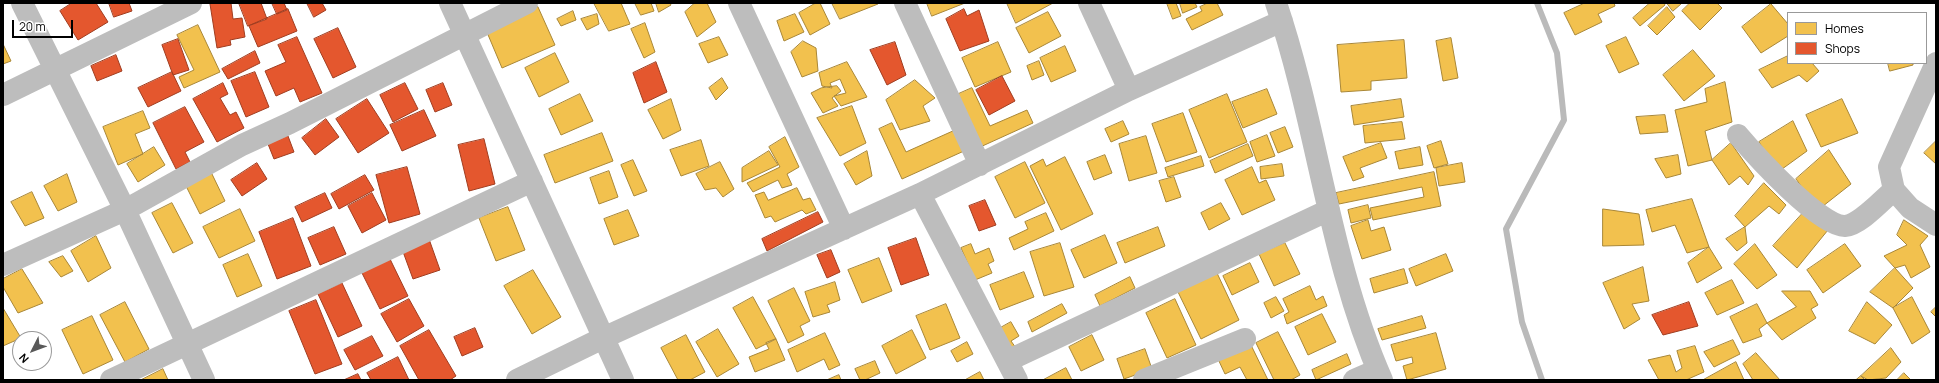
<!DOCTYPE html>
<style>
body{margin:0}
#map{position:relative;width:1939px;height:383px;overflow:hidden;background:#fff;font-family:Manrope,sans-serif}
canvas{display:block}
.frame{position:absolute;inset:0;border:4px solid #000;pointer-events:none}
.legend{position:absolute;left:1787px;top:12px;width:140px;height:52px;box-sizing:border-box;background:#fff;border:1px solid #999;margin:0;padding:5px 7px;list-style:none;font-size:12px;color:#000}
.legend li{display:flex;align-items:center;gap:8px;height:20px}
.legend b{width:20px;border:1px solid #999}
.north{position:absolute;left:12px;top:331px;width:40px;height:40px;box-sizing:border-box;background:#fff;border:1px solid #999;border-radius:50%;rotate:228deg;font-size:11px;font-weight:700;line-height:16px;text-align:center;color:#000}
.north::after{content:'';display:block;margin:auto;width:14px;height:18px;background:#595959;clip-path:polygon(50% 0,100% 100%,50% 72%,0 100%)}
.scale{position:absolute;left:12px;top:20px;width:61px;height:18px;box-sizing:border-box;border:2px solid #000;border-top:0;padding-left:5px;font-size:12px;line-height:14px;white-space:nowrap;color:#000;-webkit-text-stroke:3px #fff;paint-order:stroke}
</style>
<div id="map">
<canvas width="1939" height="383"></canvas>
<div class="frame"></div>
<ul class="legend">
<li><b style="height:11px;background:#f2c14e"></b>Homes</li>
<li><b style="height:11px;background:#e4572e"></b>Shops</li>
</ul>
<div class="north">N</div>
<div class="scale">20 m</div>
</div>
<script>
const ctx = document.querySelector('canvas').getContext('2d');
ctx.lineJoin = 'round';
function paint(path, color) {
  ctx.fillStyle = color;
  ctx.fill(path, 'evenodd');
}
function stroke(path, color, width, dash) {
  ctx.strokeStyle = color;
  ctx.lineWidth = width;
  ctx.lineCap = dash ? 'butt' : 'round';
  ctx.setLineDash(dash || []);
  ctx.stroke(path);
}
const homes = new Path2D(`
 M594 3H621L630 24 609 31Z
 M635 3H651L654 11 641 15Z
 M656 3H670L671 5 659 12Z
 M695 3H707L716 22 697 37 685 12Z
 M816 3H820L830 24 810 35 799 13Z
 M832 3H878V4L840 19Z
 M927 3H965L932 16Z
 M1007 3H1053L1016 23Z
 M1167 3H1176L1181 16 1173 19Z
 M1180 3H1195L1197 7 1183 13Z
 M1208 3H1217L1223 15 1192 30 1186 19 1202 11 1200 7Z
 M1585 3H1614L1615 6 1598 14 1602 22 1575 35 1564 13Z
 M1650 3H1664L1665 5 1640 26 1633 18Z
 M1667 3H1680L1681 4 1673 11Z
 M1690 3H1717L1722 8 1700 30 1682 11Z
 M1771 4 1788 24V36L1761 53 1742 27Z
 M538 7 555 45 502 68 486 30Z
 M1667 7 1675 17 1657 35 1648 26Z
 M573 11 576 20 561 26 557 19Z
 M1048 12 1061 36 1029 53 1016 28Z
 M597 14 599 24 587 30 581 19Z
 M795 14 804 32 784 41 777 21Z
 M645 23 655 52 644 58 631 29Z
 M198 25 220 72 184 88 179 77 194 70 177 35Z
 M719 37 728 55 708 63 699 44Z
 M1626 37 1639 64 1619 73 1606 46Z
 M1451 38 1458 78 1443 81 1436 41Z
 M1404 40 1407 78 1371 81V90L1341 92 1337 45Z
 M803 41 816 48 818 71 802 77 791 52Z
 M998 42 1011 72 975 87 962 58Z
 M3 44 11 61 3 64Z
 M1065 46 1076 71 1051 82 1040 58Z
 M1693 50 1715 76 1684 101 1663 75Z
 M555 53 569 82 539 97 525 68Z
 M1788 56V63H1812L1819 71 1807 82 1799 75 1772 88 1759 70Z
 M1039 61 1044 75 1032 80 1027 66Z
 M847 62 867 97 841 106 834 96 846 93 840 79 830 83 832 88 822 86 819 73Z
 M1888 63H1913V65L1890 71Z
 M722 78 728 88 716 100 709 88Z
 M915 80 935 98 923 106 930 121 900 130 886 100Z
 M1725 82 1732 122 1705 131 1712 160 1688 166 1675 110 1707 102 1705 89Z
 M837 86 841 91 832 98 838 106 823 113 811 93 821 88Z
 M972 88 990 126 1027 110 1033 123 978 148 954 96Z
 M1267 89 1277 114 1243 128 1232 102Z
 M580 94 593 121 561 135 549 109Z
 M1227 94 1247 142 1209 158 1189 110Z
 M671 99 681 130 663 139 648 110Z
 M1401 99 1404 117 1354 125 1351 106Z
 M1842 99 1858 133 1821 147 1806 115Z
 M852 106 866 143 840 156 817 118Z
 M143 111 150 128 135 134 143 154 118 165 103 127Z
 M1183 113 1197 152 1166 162 1152 124Z
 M1665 115 1668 132 1640 134 1636 117Z
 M1123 121 1129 134 1111 142 1105 129Z
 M1793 121 1807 151 1778 172 1759 142Z
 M1402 122 1405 139 1365 143 1363 126Z
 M892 123 906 152 955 130 964 151 902 179 879 129Z
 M1285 127 1293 147 1278 153 1270 133Z
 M602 133 613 161 555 183 544 155Z
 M1267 135 1275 156 1257 162 1250 142Z
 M1146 136 1157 173 1129 181 1119 144Z
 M785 137 799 167 787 174 792 185 782 188 778 180 753 192 747 183 780 167 769 147Z
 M701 140 709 166 681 176 670 150Z
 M1441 141 1448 164 1434 168 1427 146Z
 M1936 141V164L1924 153Z
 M1381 143 1387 158 1360 168 1364 177 1353 181 1343 157Z
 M1731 143 1754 176 1748 185 1740 176 1729 185 1712 160Z
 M1248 144 1253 156 1215 173 1210 161Z
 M154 147 165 165 138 182 127 164Z
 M1420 147 1423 165 1399 169 1395 152Z
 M1829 150 1851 184 1818 210 1796 179Z
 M769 151 778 165 742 182V168Z
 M867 151 872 176 856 185 844 164Z
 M1105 155 1112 173 1094 180 1087 162Z
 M1678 155 1681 174 1666 178 1655 159Z
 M1201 156 1204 166 1168 177 1165 168Z
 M1065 157 1093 214 1061 230 1030 166 1043 159 1046 166Z
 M633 160 647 191 634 196 621 165Z
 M720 162 734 189 723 197 716 188 705 190 696 174Z
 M1025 162 1045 203 1015 218 995 177Z
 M1462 163 1465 182 1439 186 1436 168Z
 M1282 164 1284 176 1261 179 1260 167Z
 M1252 167 1259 183 1266 180 1275 200 1242 215 1225 180Z
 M609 171 618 197 599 204 590 178Z
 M211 172 225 201 200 214 185 184Z
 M1434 172 1441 206 1373 220 1370 208 1424 197 1422 187 1339 204 1336 193Z
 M67 174 77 202 58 211 44 186Z
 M1174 177 1181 197 1166 202 1159 181Z
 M1764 183 1786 205 1779 214 1769 206 1745 227 1735 216Z
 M797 188 803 200 810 198 816 210 806 214 802 210 775 222 771 216 765 218 755 195 764 192 768 200Z
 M32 192 44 218 25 226 11 202Z
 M1692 199 1709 247 1687 253 1675 225 1652 232 1646 210Z
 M172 203 193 243 173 253 152 213Z
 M1221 203 1230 219 1209 230 1201 213Z
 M1368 205 1371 218 1351 223 1348 210Z
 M508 207 525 250 496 261 479 218Z
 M240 209 255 241 219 258 203 227Z
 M1603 209 1639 214 1644 245 1603 246Z
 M628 210 639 236 614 245 604 219Z
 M1046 213 1054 231 1014 250 1009 238 1028 229 1025 222Z
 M1803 213 1828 230 1797 268 1773 246Z
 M1368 220 1371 231 1384 227 1391 250 1362 259 1351 226Z
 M1904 220 1928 236 1920 245 1930 267 1911 278 1905 265 1895 268 1884 256 1907 245 1897 235Z
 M1158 227 1165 246 1125 263 1117 243Z
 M1745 227 1747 243 1737 251 1726 239Z
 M1105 235 1117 263 1084 278 1071 250Z
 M96 236 111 268 88 282 71 251Z
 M1060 243 1074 287 1044 296 1030 252Z
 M1285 243 1300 274 1274 286 1259 254Z
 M971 244 975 254 989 248 994 261 988 264 992 273 975 280 961 248Z
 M1755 244 1777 275 1757 289 1734 264Z
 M1845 244 1861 266 1823 293 1807 270Z
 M1709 247 1722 268 1697 283 1688 263Z
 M248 254 262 286 237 297 223 265Z
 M1446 254 1453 271 1416 286 1409 269Z
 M63 256 73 271 61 277 49 262Z
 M879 258 892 291 862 303 848 270Z
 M1250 263 1259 282 1232 295 1223 276Z
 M1643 267 1649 301 1632 304 1640 319 1624 329 1603 283Z
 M1895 268 1913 288 1893 308 1870 292Z
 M22 269 43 303 18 313 3 287V279Z
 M1404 269 1408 283 1374 293 1370 279Z
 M533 270 561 317 532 334 504 286Z
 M1024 272 1034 297 1000 310 990 285Z
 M1217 273 1239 320 1201 339 1178 292Z
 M1130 277 1135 288 1100 306 1095 295Z
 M1732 280 1744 303 1717 315 1705 293Z
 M835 282 840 300 827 305 830 312 813 317 805 292Z
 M1310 286 1316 300 1323 296 1327 306 1287 324 1284 315 1289 312 1283 299Z
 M794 288 810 321 800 326 804 335 788 343 768 301Z
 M1782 291H1810L1818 305 1811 309 1816 318 1782 340 1767 323 1796 307Z
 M753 297 776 339 756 349 733 308Z
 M1276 297 1284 311 1271 318 1264 303Z
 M1912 297 1930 332 1912 344 1893 308Z
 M1175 299 1196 345 1167 358 1146 313Z
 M125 302 149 349 125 362 100 315Z
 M1867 302 1892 325 1875 344 1849 331Z
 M946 304 960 338 930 350 916 316Z
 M1062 304 1067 313 1032 332 1028 322Z
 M1757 304 1767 323 1759 329 1762 336 1743 343 1730 317Z
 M1936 307V317L1931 312Z
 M3 308 21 338 3 346Z
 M1322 314 1336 342 1308 355 1295 327Z
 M92 316 113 360 83 374 62 330Z
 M1422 316 1426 328 1382 340 1378 329Z
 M1011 322 1019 336 1011 341 1016 348 1008 353 995 331Z
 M718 329 739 364 717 377 696 342Z
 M912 330 926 358 896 374 882 346Z
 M1278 332 1300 375 1291 380H1274L1256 343Z
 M825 333 840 365 829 370 824 359 797 372 788 350Z
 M1436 333 1446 369 1407 380 1403 366 1413 363 1412 357 1396 361 1391 345Z
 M686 335 705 372 690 380H678L661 348Z
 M1092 335 1104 360 1081 371 1069 347Z
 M776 339 785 360 755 372 749 357 769 349 766 343Z
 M1733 340 1740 354 1714 367 1704 352Z
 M967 342 973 354 957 362 951 351Z
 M1250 343 1268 380H1247L1240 367 1225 374 1218 359Z
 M1695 346 1704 372 1686 380H1659L1648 360 1670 355 1676 372 1682 368 1677 351Z
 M1891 348 1901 362 1886 378 1868 380 1861 376Z
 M1145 349 1152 369 1124 379 1117 359Z
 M1756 353 1780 380H1753L1743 364Z
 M1347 354 1351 364 1316 380 1312 370Z
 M875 361 880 373 865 380H860L855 369Z
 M1736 362 1744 380H1703Z
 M1066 368 1072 380H1043Z
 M163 369 168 380H141Z
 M980 372 984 380H965Z
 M1904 373 1911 380H1897Z
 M839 375 841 380H827Z
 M1861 376 1865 380H1856Z`);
paint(homes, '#f2c14e');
stroke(homes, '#a98737', 1);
const shops = new Path2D(`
 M72 3H96L108 22 78 40 60 11Z
 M109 3H129L132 11 114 17Z
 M218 3H231L233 19 242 18 245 37 230 40 231 45 217 48 210 4Z
 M239 3H261L267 19 248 26Z
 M272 3H284L287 10 277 14Z
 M307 3H322L326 10 314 17Z
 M288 9 297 31 258 47 249 26Z
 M964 9 967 16 979 10 989 41 960 51 946 19Z
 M338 28 356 67 333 78 314 39Z
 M297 37 322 93 300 102 294 88 276 96 265 71 286 62 278 45Z
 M178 39 189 70 173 75 162 45Z
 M895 42 906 75 887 85 870 50Z
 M255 51 260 63 228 79 222 69Z
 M116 55 122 71 97 81 91 66Z
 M656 62 667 92 644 103 633 73Z
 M172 72 181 91 148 107 138 88Z
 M255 72 269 107 246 117 231 81Z
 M1002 76 1015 101 989 115 976 90Z
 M223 83 228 94 220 98 230 115 236 112 244 128 217 142 193 99Z
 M405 83 418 109 393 122 380 95Z
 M443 83 452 105 435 112 426 90Z
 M367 99 389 133 358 153 336 119Z
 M185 107 204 142 185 152 190 162 176 169 153 123Z
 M424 110 436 136 402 151 390 125Z
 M326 119 339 137 315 155 302 138Z
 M288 136 294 152 274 159 268 144Z
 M484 139 495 184 469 191 458 145Z
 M257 163 267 179 242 196 231 180Z
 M407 167 420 214 389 223 376 175Z
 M365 175 374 190 339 209 331 194Z
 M325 193 332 208 302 222 295 207Z
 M372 193 386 220 362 233 348 206Z
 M985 200 996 225 979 231 969 206Z
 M818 212 823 222 767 251 762 239Z
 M293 218 311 266 277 279 259 232Z
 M334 227 346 254 320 265 308 238Z
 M916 238 929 275 901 285 888 248Z
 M429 239 440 270 413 279 402 249Z
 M831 250 840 272 827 278 817 255Z
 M390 259 408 296 380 309 362 273Z
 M342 283 362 326 338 337 318 294Z
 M409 299 424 326 397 342 381 314Z
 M316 300 342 364 315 374 289 311Z
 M1689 302 1698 326 1663 335 1652 315Z
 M475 328 483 347 462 356 454 337Z
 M429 330 456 376 450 380H419L400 346Z
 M372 336 383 356 355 370 344 350Z
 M398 357 409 380H371L367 373Z
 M358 374 361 380H344Z`);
paint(shops, '#e4572e');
stroke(shops, '#a03d20', 1);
stroke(new Path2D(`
 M1537 3 1557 53 1564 120 1506 229 1522 322 1542 380`), '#bababa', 6);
stroke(new Path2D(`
 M22 3 125 210 204 380
 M450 3 623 380
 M739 3 844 229
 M905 3 980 165
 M1089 3 1129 90
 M1276 3C1318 127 1329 260 1382 380
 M1936 63 1889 167 1894 190 1910 208 1936 225
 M3 95 191 3
 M1738 135C1755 155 1820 227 1845 226 1860 225 1883 199 1894 190
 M920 194 1017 380
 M3 265 125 210 242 145 290 123 527 3
 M1007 361 1329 210
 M111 380 532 181
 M517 380 603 338 920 194 1129 90 1282 21
 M1144 380 1245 339
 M1354 380 1377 370`), '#bdbdbd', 22);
</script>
